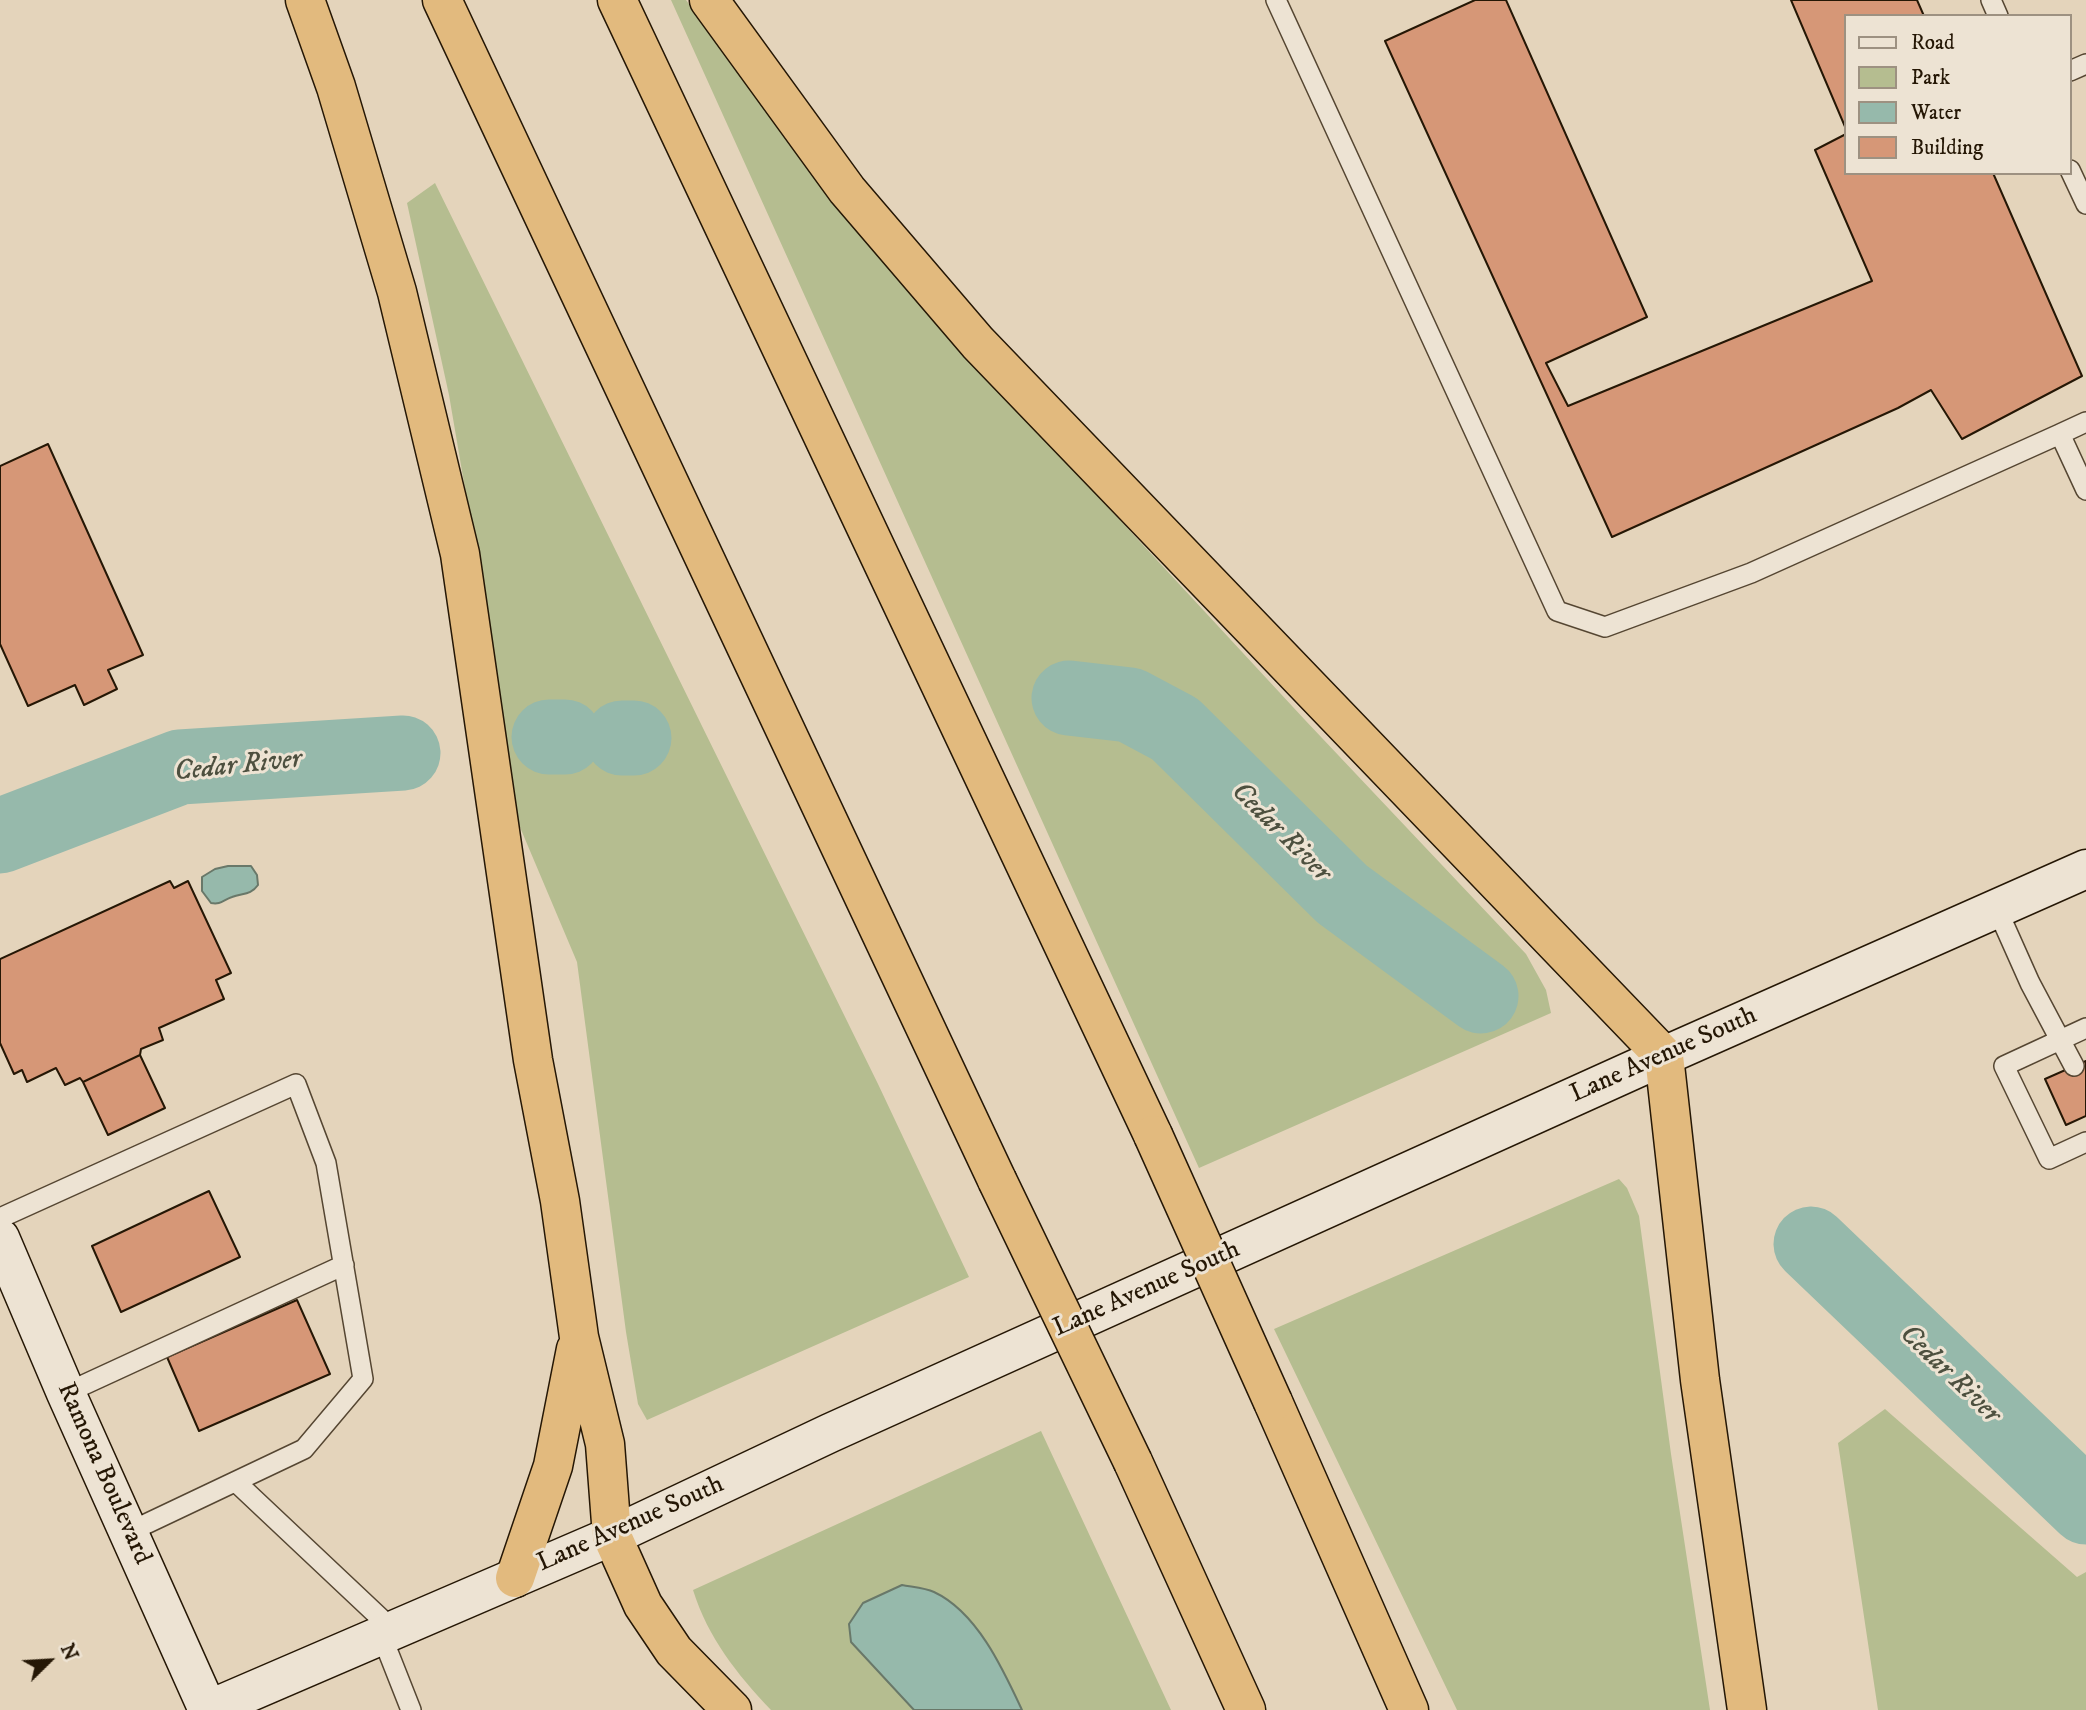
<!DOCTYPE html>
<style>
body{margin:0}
#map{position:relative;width:2086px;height:1710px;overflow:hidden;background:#e4d4bb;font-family:"IM FELL DW Pica",serif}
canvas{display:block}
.legend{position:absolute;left:1844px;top:14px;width:228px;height:161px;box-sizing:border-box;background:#ede3d3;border:2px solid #9d9181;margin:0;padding:9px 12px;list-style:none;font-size:21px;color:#251705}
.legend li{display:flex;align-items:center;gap:14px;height:35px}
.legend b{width:35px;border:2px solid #9d9181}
.north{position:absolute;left:14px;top:1626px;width:70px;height:70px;-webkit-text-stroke:5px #ede3d3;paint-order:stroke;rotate:66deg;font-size:19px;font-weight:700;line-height:28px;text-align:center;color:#251705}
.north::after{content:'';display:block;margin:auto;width:24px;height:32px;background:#251705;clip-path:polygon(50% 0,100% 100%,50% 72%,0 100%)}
</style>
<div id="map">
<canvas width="2086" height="1710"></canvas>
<ul class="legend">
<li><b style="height:9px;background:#ede3d3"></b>Road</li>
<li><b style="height:19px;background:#b5bd90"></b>Park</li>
<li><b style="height:19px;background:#96b9ab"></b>Water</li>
<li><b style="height:19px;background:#d69777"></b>Building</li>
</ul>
<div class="north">N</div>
</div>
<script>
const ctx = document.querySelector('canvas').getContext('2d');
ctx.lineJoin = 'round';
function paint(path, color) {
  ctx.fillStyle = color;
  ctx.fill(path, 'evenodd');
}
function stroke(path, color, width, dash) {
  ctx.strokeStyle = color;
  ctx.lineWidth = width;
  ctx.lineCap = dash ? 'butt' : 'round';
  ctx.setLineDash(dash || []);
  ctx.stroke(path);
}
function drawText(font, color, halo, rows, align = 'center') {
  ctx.font = font + ' "IM FELL DW Pica",serif';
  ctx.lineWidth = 6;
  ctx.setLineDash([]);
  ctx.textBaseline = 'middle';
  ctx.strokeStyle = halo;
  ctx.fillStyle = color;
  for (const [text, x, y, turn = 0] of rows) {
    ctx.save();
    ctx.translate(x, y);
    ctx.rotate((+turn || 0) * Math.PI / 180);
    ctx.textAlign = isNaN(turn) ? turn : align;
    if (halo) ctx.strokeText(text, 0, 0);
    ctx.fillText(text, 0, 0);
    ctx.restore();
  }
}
paint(new Path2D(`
 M671 0H686L778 126 919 303 1305 720 1526 954 1546 990 1551 1013 1199 1168Z
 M435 183 878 1084 969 1277 647 1420 638 1404 626 1332 577 962 514 813 469 512 449 395 407 203Z
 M1619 1179 1627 1188 1639 1216 1671 1454 1710 1710H1457L1274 1329Z
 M1885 1409 2077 1577 2086 1572V1710H1878L1838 1443Z
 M1041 1431 1171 1710H1022L1005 1674 907 1701 914 1710H771C737 1674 708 1638 693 1590Z`), '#b5bd90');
const water = new Path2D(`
 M228 866H251L257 875 258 885C251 895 243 893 232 897 223 900 221 905 211 903L202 891V877L215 869Z
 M902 1585C912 1587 925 1588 934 1592 977 1612 1003 1669 1022 1710H914L851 1642 849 1624 863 1603Z`);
paint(water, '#96b9ab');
stroke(water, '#697869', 2);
stroke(new Path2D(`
 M1069 698 1130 705 1175 729 1342 894 1481 996
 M549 737H565
 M622 738H634
 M0 836 180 767 403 753
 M1811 1244 2086 1507`), '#96b9ab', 75);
const building = new Path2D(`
 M1475 0H1506L1647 317 1546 363 1568 406 1872 281 1815 150 1846 134V173H1993L2082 376 1962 439 1931 390 1898 408 1612 537 1385 41Z
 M1791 0H1917L1924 16H1846V129Z
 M48 444 143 655 108 670 117 689 84 705 75 685 28 706 0 644V466Z
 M170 881 174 888 188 881 231 973 216 980 224 999 159 1028 163 1040 141 1049 140 1055 83 1082 80 1078 65 1085 56 1068 27 1082 22 1070 14 1074 0 1043V959Z
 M140 1055 165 1108 108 1135 83 1082Z
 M2086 1061V1116L2066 1125 2045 1079Z
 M209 1191 240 1257 121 1312 92 1246Z
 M297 1300 330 1374 199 1431 167 1357Z`);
paint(building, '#d69777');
stroke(building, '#251705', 2);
const lane = new Path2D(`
 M1276 0 1557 611 1605 627 1751 573 2060 434
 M1991 0 1998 16
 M2070 71 2086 64
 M2070 170 2086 204
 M2086 422 2060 434 2086 490
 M1997 909 2030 983 2074 1066
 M2086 1028 2004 1066 2049 1159 2086 1142
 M0 1218 296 1084 326 1163 363 1379 304 1449 129 1532
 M66 1393 344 1265
 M237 1483 392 1629
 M381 1634 411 1710`);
const secondary = new Path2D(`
 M0 1238 66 1393 208 1710
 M208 1710 612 1536 830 1433 1664 1056 2086 869`);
const highway = new Path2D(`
 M305 0 336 87 397 292 460 554 533 1060 560 1201 579 1337 605 1444 612 1536 643 1605 674 1651 732 1710
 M442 0 997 1180
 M617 0 1153 1135
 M709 0 847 190 978 343 1664 1056 1700 1380 1747 1710
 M1273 1402 1409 1710
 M1133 1462 1246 1710
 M515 1578 553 1466 576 1349`);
stroke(lane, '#554632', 22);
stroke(secondary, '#251705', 41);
stroke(highway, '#251705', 41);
stroke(lane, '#ede3d3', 19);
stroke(secondary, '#ede3d3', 38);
stroke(highway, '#e2ba7e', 38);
const highwayBridge = new Path2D(`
 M1153 1135 1273 1402
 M997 1180 1133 1462`);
stroke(highwayBridge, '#251705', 41, []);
stroke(highwayBridge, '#e2ba7e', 38);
drawText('26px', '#251705', '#ede3d3', [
 ["Lane Avenue South",1664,1056,-24],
 ["Lane Avenue South",1147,1290,-24],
 ["Ramona Boulevard",103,1474,66],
 ["Lane Avenue South",631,1525,-24]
]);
drawText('italic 28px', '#4d503f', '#ede3d3', [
 ["Cedar River",238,767,-6],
 ["Cedar River",1280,833,45],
 ["Cedar River",1949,1375,44]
]);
</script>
